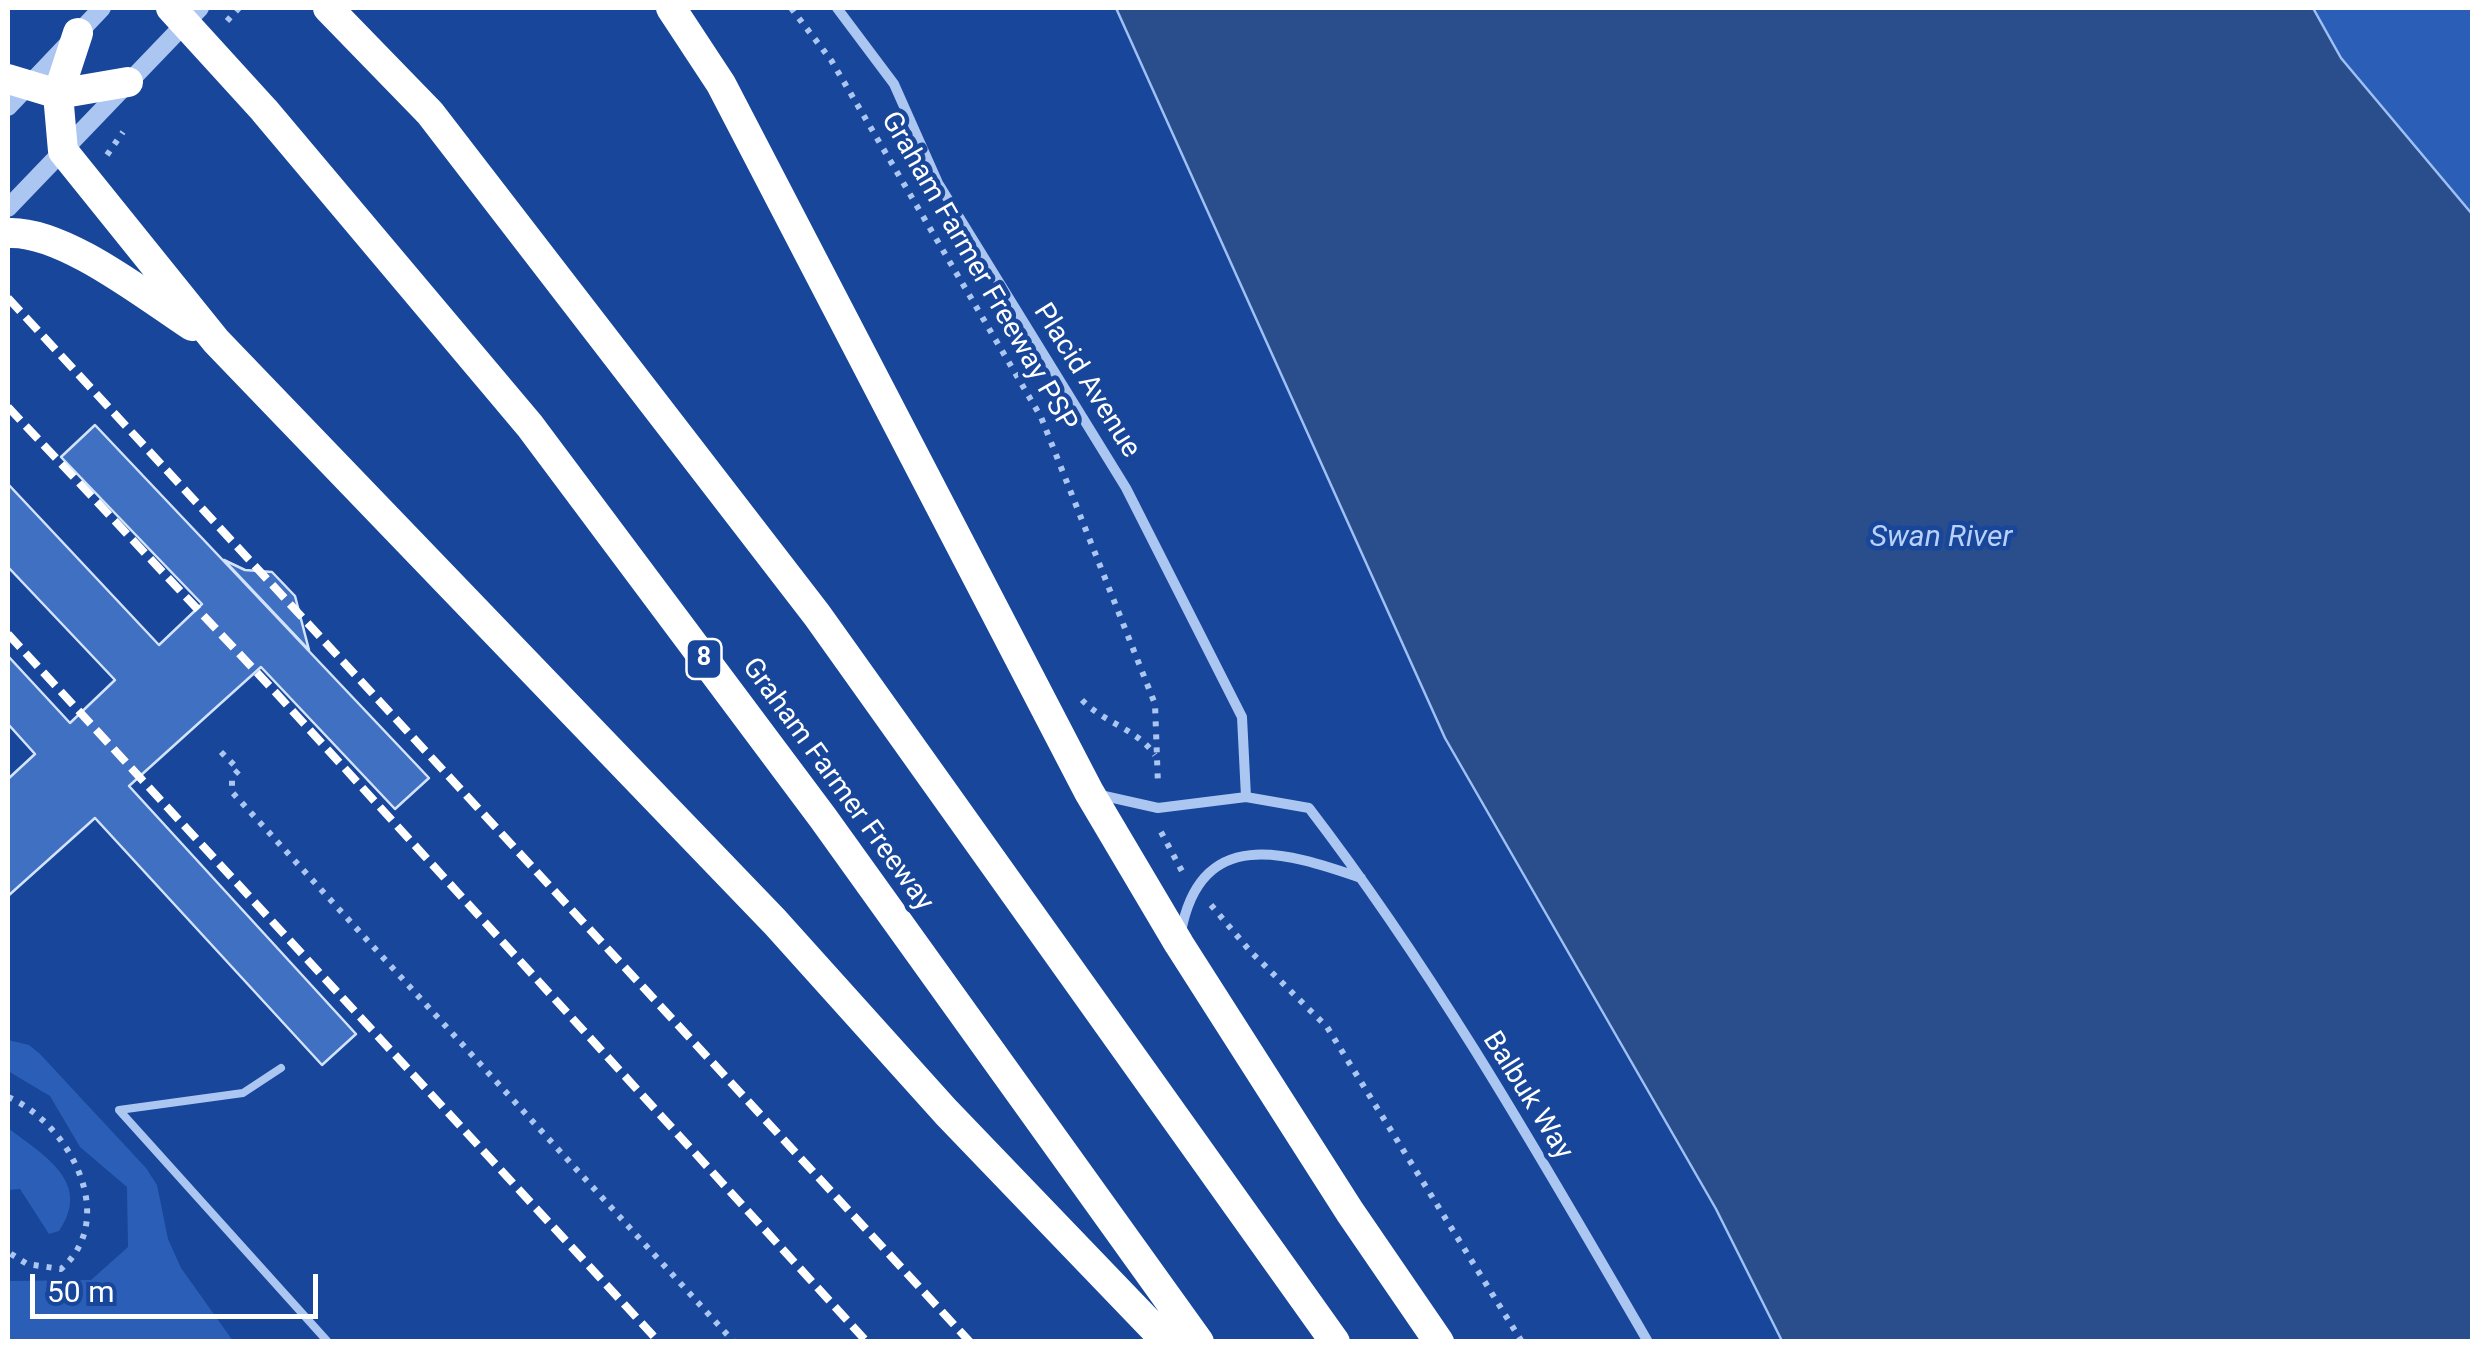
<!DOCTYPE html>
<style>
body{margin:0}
#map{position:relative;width:2480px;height:1349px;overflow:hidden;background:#17469a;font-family:Roboto,sans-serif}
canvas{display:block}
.frame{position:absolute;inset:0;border:10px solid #fff;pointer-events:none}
.scale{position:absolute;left:30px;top:1274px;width:288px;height:45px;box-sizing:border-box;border:5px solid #fff;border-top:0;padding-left:12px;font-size:30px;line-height:35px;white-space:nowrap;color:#fff;-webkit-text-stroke:8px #17469a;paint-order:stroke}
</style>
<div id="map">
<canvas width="2480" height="1349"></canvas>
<div class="frame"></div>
<div class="scale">50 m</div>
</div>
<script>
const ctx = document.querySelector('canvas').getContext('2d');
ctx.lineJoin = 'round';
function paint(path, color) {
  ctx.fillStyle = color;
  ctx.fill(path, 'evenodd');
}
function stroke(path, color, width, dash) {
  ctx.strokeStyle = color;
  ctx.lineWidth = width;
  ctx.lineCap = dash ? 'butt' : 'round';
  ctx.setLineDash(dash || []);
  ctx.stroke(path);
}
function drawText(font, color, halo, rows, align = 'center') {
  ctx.font = font + ' Roboto,sans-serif';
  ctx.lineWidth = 9;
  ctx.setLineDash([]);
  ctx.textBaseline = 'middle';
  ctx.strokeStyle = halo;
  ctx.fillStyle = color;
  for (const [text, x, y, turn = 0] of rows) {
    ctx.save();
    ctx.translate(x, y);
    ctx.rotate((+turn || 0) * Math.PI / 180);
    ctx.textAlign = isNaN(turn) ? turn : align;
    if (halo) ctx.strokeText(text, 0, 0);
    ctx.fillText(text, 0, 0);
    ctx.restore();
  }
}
paint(new Path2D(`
 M2313 8H2472V214L2341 58Z
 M8 1040 29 1045 40 1054 146 1168 157 1185 168 1239 181 1268 233 1341H8V1281L91 1280 128 1247 127 1187 80 1147 50 1096 8 1071Z
 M8 1128C43 1155 93 1182 59 1231L49 1234 20 1189 8 1190Z`), '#2b5fb7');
const water = new Path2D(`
 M1116 8H2313L2341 58 2472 214V1341H1782L1716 1209 1445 738Z`);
paint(water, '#2a4d8c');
stroke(water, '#9fc0f4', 2.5);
const building = new Path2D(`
 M95 425 429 778 395 809 261 667 129 786 356 1034 322 1065 95 818 8 896V779L35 754 8 724V656L70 723 115 680 8 567V484L159 645 202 604 61 457Z
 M224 560 245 570 272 572 295 596 309 650Z`);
paint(building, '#4070c1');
stroke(building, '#d4e3fc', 2.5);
stroke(new Path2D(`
 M791 8 831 60 1041 417 1155 704 1158 785
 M227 21 239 8
 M107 155 123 132
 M1082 700C1104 723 1137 729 1155 755
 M221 752 239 770 232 777V792L734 1342
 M1161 832 1183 873
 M1211 905 1250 951 1327 1027 1522 1342
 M8 1097C69 1123 120 1218 61 1269L27 1264 8 1252`), '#acc6f2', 6, [5, 8]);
stroke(new Path2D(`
 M281 1068 243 1093 119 1110 328 1342`), '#acc6f2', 8);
stroke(new Path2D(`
 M837 8 894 84 938 183 1126 488 1242 717 1246 797
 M1100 795 1158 808 1246 797 1309 808C1437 975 1542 1160 1648 1342
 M1181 932C1201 825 1286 852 1361 878`), '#acc6f2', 10);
stroke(new Path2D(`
 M8 107 102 8
 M8 208 200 8`), '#acc6f2', 18);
stroke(new Path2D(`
 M171 8 264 110 530 426 823 818 1199 1342
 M328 8 430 113 817 615 1335 1342
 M671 8 721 84 1089 792 1179 944 1350 1212 1439 1342
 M78 33 58 94 63 151 216 341 775 922 946 1112 1167 1342
 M8 79 58 94 128 82
 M8 233C63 230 146 296 192 326`), '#fff', 30);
stroke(new Path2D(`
 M8 298 970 1342
 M8 407 277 694 867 1342
 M8 634 659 1342`), '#fff', 8, [18, 8]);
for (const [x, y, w] of [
 [704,659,35]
]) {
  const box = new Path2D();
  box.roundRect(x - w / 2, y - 20, w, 40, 8);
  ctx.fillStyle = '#17469a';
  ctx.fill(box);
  stroke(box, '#fff', 2.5);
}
drawText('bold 25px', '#fff', null, [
 ["8",704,659]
]);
drawText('28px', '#fff', '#17469a', [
 ["Graham Farmer Freeway PSP",978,272,60],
 ["Placid Avenue",1086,381,58],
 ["Graham Farmer Freeway",837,785,54],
 ["Balbuk Way",1527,1096,58]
]);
drawText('italic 30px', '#b9d1f8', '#17469a', [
 ["Swan River",1941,538]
]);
</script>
